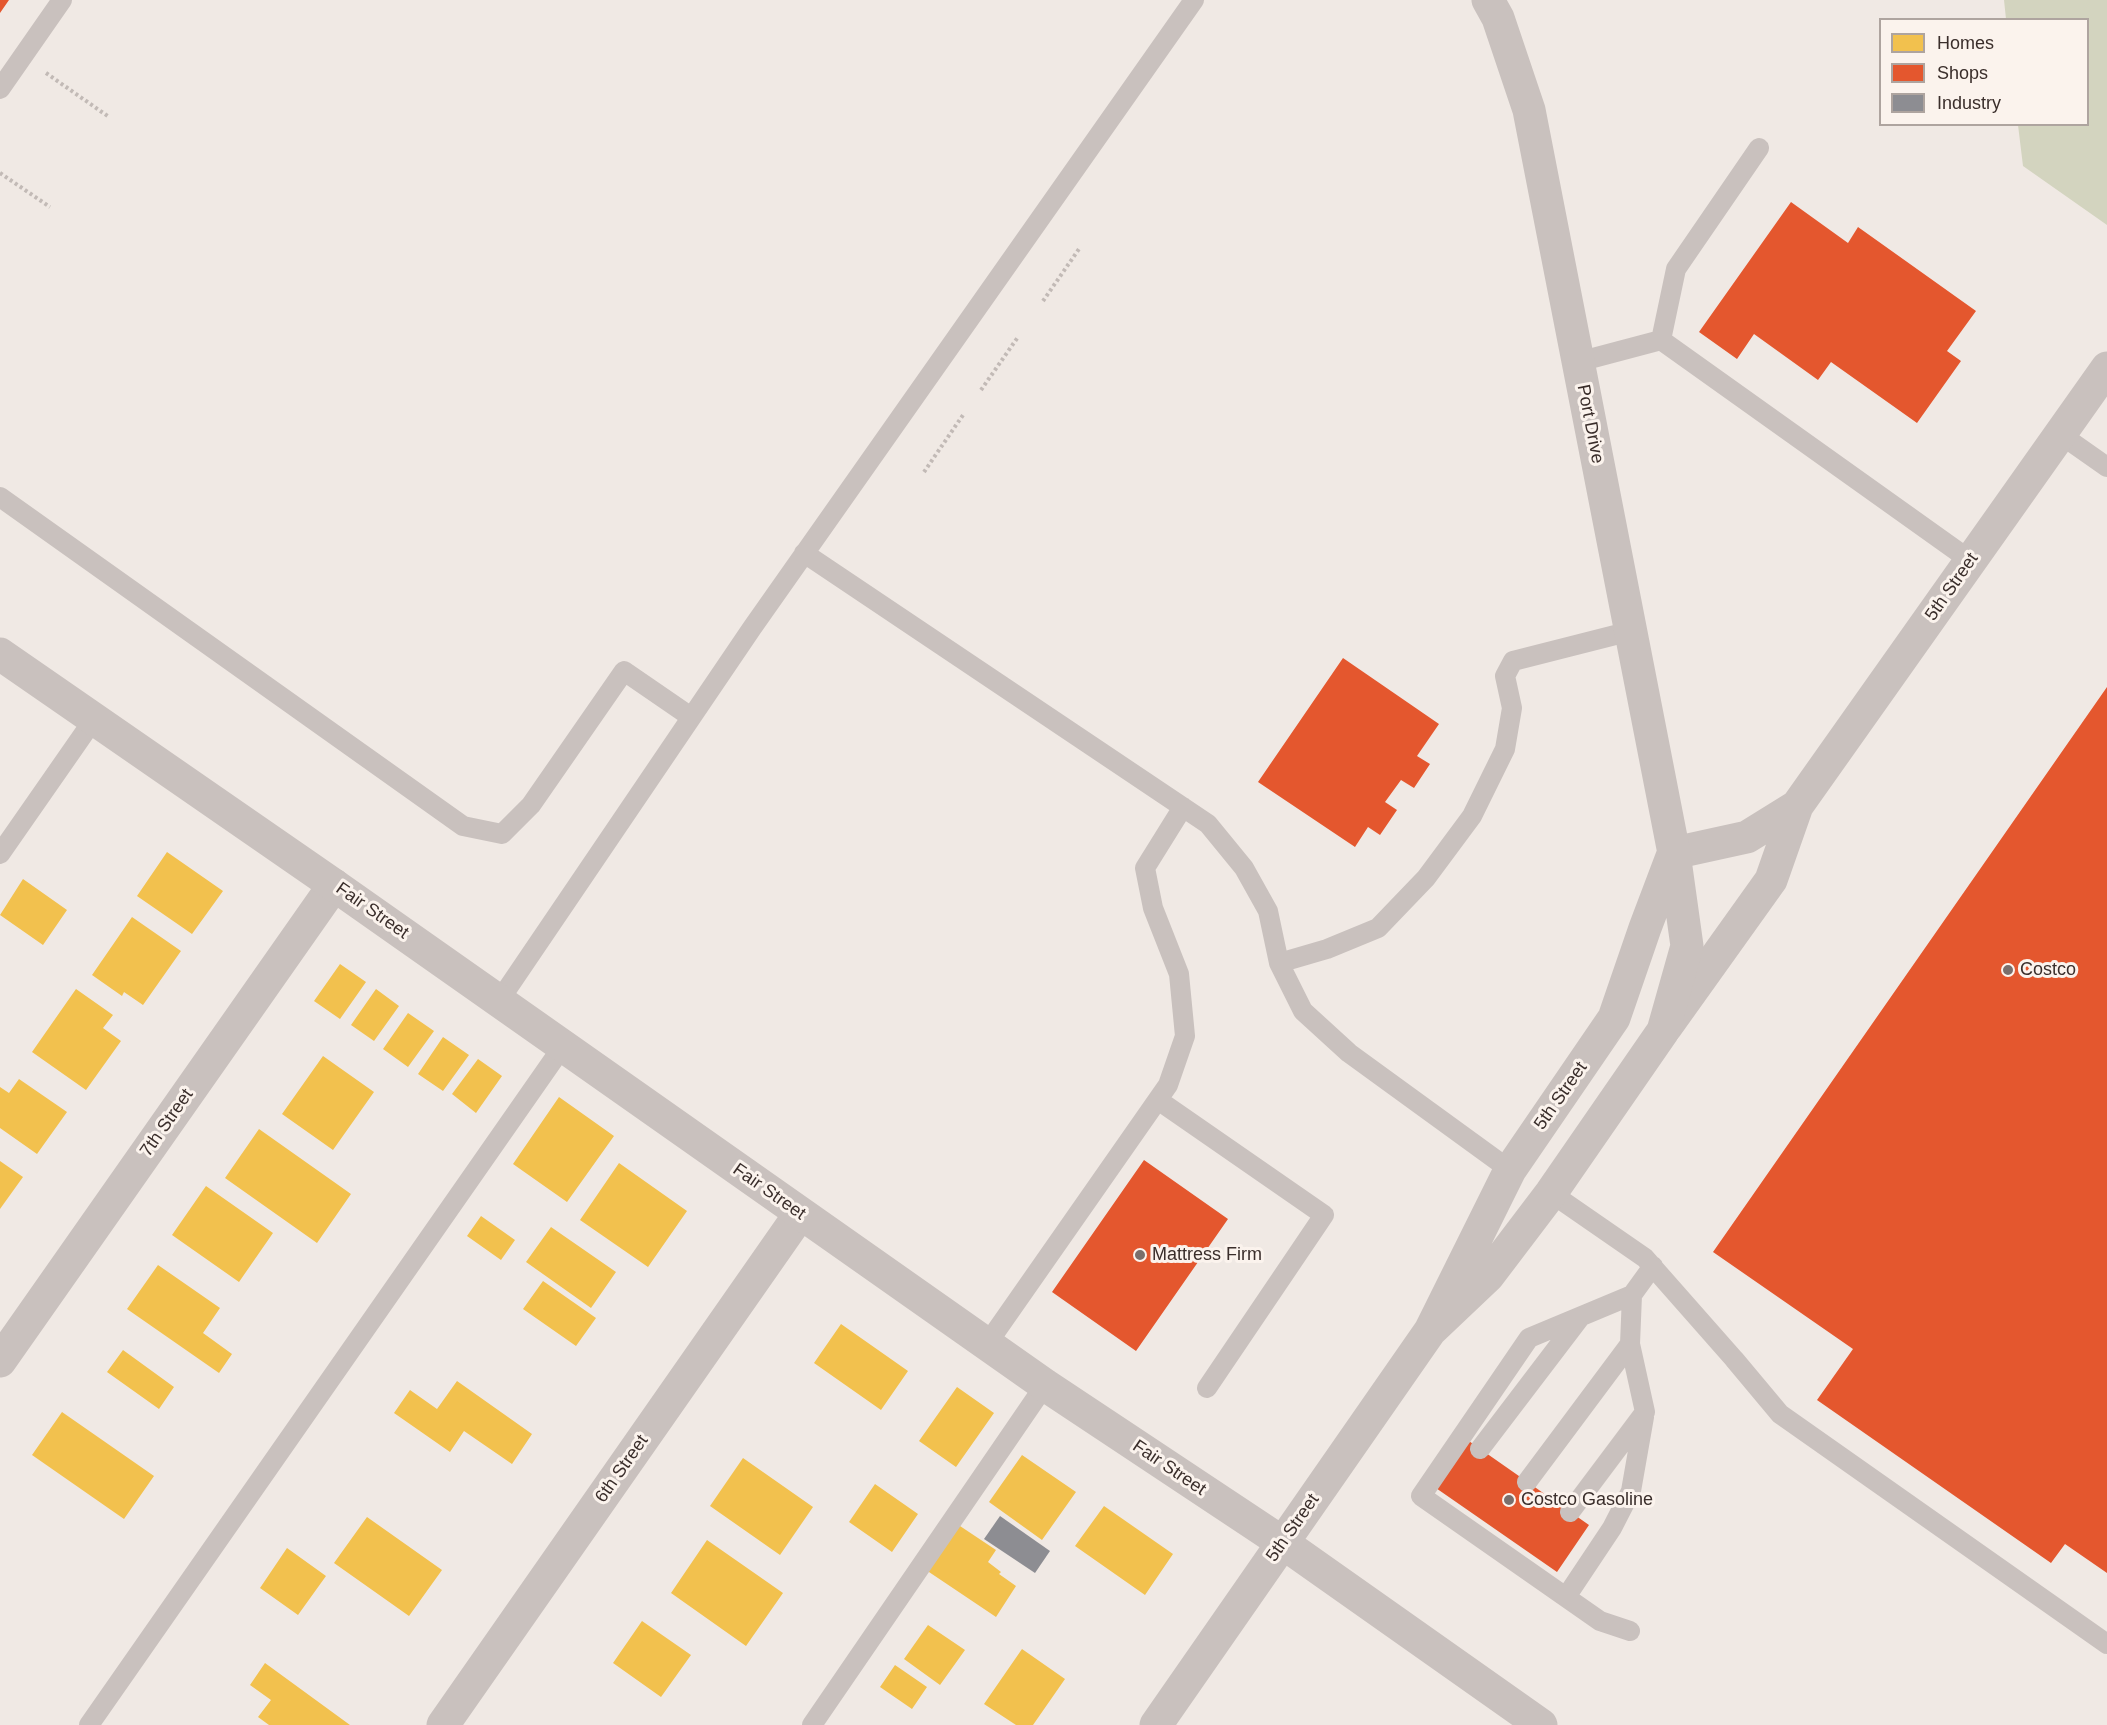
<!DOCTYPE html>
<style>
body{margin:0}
#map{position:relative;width:2107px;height:1725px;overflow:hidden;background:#f0e9e4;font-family:Helvetica,sans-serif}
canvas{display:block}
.legend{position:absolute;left:1879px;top:18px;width:210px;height:108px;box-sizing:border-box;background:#fbf3ed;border:2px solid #aea49f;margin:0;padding:8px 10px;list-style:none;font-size:18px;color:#3a2e2b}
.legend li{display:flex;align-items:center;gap:12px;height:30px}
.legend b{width:30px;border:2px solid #aea49f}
</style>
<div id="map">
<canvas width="2107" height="1725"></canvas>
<ul class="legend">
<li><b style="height:16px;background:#f2c14e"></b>Homes</li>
<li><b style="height:16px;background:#e4572e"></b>Shops</li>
<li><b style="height:16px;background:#8d8d92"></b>Industry</li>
</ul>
</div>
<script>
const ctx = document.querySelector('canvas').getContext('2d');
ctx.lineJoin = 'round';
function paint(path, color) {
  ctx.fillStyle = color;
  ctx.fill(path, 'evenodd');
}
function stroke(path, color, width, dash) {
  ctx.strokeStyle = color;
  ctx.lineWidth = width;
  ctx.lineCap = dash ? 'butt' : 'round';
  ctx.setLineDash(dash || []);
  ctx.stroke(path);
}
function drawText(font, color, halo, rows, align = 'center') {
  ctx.font = font + ' Helvetica,sans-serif';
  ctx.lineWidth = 6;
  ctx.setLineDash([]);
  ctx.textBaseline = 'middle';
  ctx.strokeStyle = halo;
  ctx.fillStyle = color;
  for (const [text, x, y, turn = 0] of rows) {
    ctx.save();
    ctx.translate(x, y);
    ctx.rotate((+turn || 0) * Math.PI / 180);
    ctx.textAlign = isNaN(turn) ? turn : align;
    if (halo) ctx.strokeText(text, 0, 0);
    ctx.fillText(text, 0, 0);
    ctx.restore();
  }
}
paint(new Path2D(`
 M2004 0H2107V225L2023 166 2018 125 2088 124V20L2006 19Z`), '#d3d4bf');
paint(new Path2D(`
 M167 852 223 891 192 934 137 896Z
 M23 879 67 910 43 945 0 915Z
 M132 917 181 951 143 1005 124 992 122 996 92 975Z
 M340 964 366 982 340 1019 314 1001Z
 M76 989 113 1015 103 1028 121 1041 86 1090 32 1052Z
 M376 989 399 1006 374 1041 351 1025Z
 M408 1013 434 1031 408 1067 383 1049Z
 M443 1037 469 1055 443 1091 418 1074Z
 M323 1056 374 1092 333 1150 282 1114Z
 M478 1059 502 1076 476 1113 452 1094Z
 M19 1079 67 1112 37 1154 0 1128V1087L9 1093Z
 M559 1097 614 1136 567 1202 513 1164Z
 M259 1129 351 1194 317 1243 225 1178Z
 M0 1161 23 1177 0 1209Z
 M619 1163 687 1211 648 1267 580 1220Z
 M206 1186 273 1233 239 1282 172 1235Z
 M481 1216 515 1240 501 1260 467 1236Z
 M551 1227 616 1272 591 1308 526 1262Z
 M158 1265 220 1308 203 1333 232 1354 219 1373 127 1309Z
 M543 1281 596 1318 576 1346 523 1309Z
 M841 1324 908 1371 881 1410 814 1363Z
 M123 1350 174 1387 159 1409 107 1372Z
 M457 1381 532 1434 512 1464 464 1431 450 1452 394 1413 410 1390 437 1409Z
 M957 1387 994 1413 956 1467 919 1441Z
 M62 1412 154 1476 124 1519 32 1455Z
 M1022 1455 1076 1492 1042 1540 989 1502Z
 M743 1458 813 1507 780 1555 710 1506Z
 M875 1484 918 1514 892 1552 849 1522Z
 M1104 1506 1173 1554 1145 1595 1075 1546Z
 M367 1517 442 1570 409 1616 334 1563Z
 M957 1524 996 1550 988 1562 1001 1572 999 1574 1016 1586 996 1617 926 1570Z
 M707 1540 783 1593 746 1646 671 1593Z
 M287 1548 326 1576 298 1615 260 1588Z
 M642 1621 691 1655 661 1697 613 1663Z
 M928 1625 965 1650 940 1685 904 1659Z
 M1022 1649 1065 1679 1033 1725H1016L984 1704Z
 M265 1663 350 1725H269L258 1717 271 1700 250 1685Z
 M895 1665 927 1687 912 1709 880 1687Z`), '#f2c14e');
paint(new Path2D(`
 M0 0H9L0 13Z
 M1791 202 1848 243 1858 227 1976 311 1947 351 1961 361 1917 423 1831 362 1818 380 1754 334 1737 359 1699 332Z
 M1343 658 1439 724 1417 756 1430 764 1414 788 1401 780 1385 802 1397 810 1380 835 1368 827 1355 847 1258 782Z
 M2107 687V1573L2065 1544 2051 1563 1817 1400 1853 1349 1713 1252Z
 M1144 1160 1228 1219 1136 1351 1052 1292Z
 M1466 1439 1589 1525 1557 1572 1433 1486Z`), '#e4572e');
paint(new Path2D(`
 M1000 1516 1050 1551 1035 1573 984 1539Z`), '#8d8d92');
stroke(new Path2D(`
 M46 73 109 117
 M0 173 50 207
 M1043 301 1079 249
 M981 390 1018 337
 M924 472 963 415`), '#c2bab6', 4, [3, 3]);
stroke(new Path2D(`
 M0 89 62 0
 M1759 148 1676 269 1661 340 1971 561
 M1578 362 1661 340
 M2060 434 2107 467
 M0 497 463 826 502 834 531 805 624 671 691 717
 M804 553 1208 824 1244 868 1268 911 1279 963 1303 1011 1349 1053 1510 1170
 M0 854 94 719
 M1279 963 1327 949 1378 928 1426 878 1472 816 1505 749 1512 708 1505 676 1513 661 1631 631
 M499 1001 752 628 1194 0
 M1158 1100 1324 1215 1207 1388
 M1551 1193 1645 1258 1734 1359 1780 1414 2107 1644
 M987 1344 1168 1085 1185 1036 1179 974 1153 908 1145 868 1183 807
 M1480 1449 1579 1319
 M1527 1482 1630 1344
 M1570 1512 1645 1412 1630 1344 1632 1295
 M1566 1597 1612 1528 1631 1491 1644 1417
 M1630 1631 1600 1621 1421 1496 1529 1338 1632 1295 1653 1266
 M89 1725 563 1046
 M812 1725 1045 1385`), '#c9c1be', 20);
stroke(new Path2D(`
 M1674 853 1747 837 1797 806
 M1666 1027 1771 880 1797 806 2107 368
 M0 1361 334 885
 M443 1725 800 1214`), '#c9c1be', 33);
stroke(new Path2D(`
 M0 654 334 885 1045 1385 1283 1543 1541 1725
 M1430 1331 1488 1276 1551 1193 1663 1031 1687 946 1674 853 1529 110 1498 18 1488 0
 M1156 1725 1430 1331 1510 1170 1614 1018 1645 928 1673 854`), '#c9c1be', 33);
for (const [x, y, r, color] of [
 [2008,970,6,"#7a6f6c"],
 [1140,1255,6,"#7a6f6c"],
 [1509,1500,6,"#7a6f6c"]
]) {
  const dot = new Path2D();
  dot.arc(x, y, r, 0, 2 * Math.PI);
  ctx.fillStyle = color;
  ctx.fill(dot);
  stroke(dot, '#fbf3ed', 2);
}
drawText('18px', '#3a2e2b', '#fbf3ed', [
 ["Port Drive",1590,424,79],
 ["5th Street",1952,587,-55],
 ["Fair Street",372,911,35],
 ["5th Street",1561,1096,-55],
 ["7th Street",167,1123,-55],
 ["Fair Street",769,1192,35],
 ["Fair Street",1169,1468,34],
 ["6th Street",622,1469,-55],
 ["5th Street",1293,1528,-55]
]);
drawText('18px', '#3a2e2b', '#fbf3ed', [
 ["Costco",2020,970],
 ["Mattress Firm",1152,1255],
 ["Costco Gasoline",1521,1500]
], 'left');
</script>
